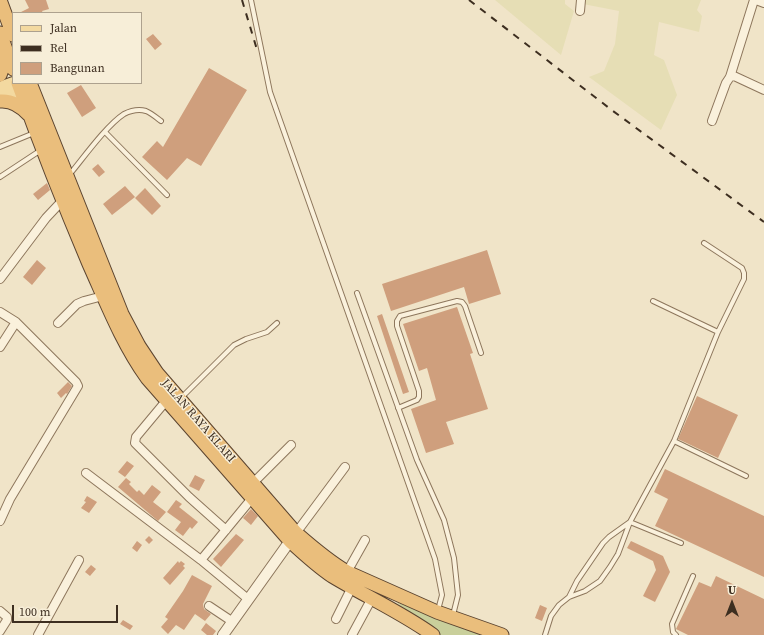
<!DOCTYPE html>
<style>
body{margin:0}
#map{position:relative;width:764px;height:635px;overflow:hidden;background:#f0e4c8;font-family:"Source Serif 4",serif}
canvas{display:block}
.legend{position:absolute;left:12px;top:12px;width:130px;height:72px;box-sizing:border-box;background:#f7eed8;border:1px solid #ada18e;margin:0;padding:5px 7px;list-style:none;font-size:12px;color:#3d2e20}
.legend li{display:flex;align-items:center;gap:8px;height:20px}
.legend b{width:20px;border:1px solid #ada18e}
.north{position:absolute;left:712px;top:583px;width:40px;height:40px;-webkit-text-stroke:3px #f7eed8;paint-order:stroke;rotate:0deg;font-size:11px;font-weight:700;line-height:16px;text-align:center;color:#3d2e20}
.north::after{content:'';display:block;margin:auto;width:14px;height:18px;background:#3d2e20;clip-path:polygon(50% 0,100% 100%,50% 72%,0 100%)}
.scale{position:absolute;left:12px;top:605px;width:106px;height:18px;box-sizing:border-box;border:2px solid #3d2e20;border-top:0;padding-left:5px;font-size:12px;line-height:14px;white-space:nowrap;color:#3d2e20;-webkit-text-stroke:3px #f7eed8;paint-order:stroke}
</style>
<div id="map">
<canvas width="764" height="635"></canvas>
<ul class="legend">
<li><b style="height:5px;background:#f3d9a0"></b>Jalan</li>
<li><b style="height:5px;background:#3d2e20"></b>Rel</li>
<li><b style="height:11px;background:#cf9f7d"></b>Bangunan</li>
</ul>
<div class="north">U</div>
<div class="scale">100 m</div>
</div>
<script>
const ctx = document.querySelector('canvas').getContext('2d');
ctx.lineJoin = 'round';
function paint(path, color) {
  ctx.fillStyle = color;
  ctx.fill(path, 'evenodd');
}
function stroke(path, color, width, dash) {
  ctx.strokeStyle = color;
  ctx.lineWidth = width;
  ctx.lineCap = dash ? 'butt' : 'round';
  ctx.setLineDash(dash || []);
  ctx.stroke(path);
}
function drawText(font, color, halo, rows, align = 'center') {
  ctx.font = font + ' "Source Serif 4",serif';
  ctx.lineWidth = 3;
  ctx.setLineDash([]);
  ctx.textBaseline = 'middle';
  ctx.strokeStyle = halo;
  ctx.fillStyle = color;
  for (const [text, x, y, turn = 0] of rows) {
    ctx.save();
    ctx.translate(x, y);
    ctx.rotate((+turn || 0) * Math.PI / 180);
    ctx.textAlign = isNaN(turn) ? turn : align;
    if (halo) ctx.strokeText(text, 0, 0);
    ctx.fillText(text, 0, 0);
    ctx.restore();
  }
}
paint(new Path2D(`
 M495 0H565V4L574 11 561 55Z
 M583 0H701L697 10 702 16 699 32 659 22 654 55 664 60 677 95 661 130 589 77 604 71 615 44 619 11 583 4Z`), '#e6deb5');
paint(new Path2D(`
 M396 602 485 635H439Z`), '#c9cf9b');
paint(new Path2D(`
 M25 0H46L49 9 42 11 43 13H19L29 8Z
 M153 34 162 44 155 50 146 39Z
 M209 68 247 90 201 166 187 158 167 180 142 157 157 141 163 147Z
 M81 85 96 108 82 117 67 93Z
 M98 164 105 172 99 177 92 169Z
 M47 183 50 190 38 200 33 194Z
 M125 186 135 197 112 215 103 204Z
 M145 188 161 206 152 215 135 198Z
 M487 250 501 294 469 304 464 287 391 311 382 284Z
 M37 260 46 268 32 285 23 277Z
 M457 307 473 353 470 354 488 409 446 422 454 444 426 453 411 409 436 400 427 368 419 371 403 324Z
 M382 314 409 392 403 394 377 316Z
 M68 382 72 386 67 394 66 393 61 398 57 393Z
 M697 396 738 415 718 458 678 439Z
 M127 461 134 466 125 477 118 472Z
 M665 469 764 516V577L655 526 668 499 654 492Z
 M195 475 205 480 199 491 189 486Z
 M126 478 131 482 129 484 137 492 139 490 144 495 152 485 161 492 153 502 166 512 158 521 118 487Z
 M87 496 97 502 89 513 81 508 86 502 84 501Z
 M176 500 182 504 179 507 198 522 192 529 190 527 183 536 175 530 181 522 167 512Z
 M251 509 258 516 251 525 243 518Z
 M236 534 244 540 221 567 213 559Z
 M149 536 153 540 149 544 145 540Z
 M137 541 142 545 137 552 132 548Z
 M631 541 663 556 670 572 655 602 643 596 656 570 653 561 627 548Z
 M178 561 179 563 181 561 185 564 183 566 185 568 170 585 163 578Z
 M91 565 96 569 90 576 85 572Z
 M192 575 212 586 203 604 204 609 211 614 205 621 195 614 184 630 176 625 168 634 161 627 168 619 165 617 183 591Z
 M716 576 764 599V635H688L676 629 699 582 711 587Z
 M540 605 547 608 542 621 535 618Z
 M123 620 133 626 130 630 120 624Z
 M206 623 216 631 213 635H207L201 630Z`), '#cf9f7d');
const service = new Path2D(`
 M251 0 270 92 435 559 442 595 438 610
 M105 132 167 195
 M0 147 34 133
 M70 174C84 157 107 125 124 114 130 111 139 109 146 111 151 113 157 118 161 121
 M0 177 41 150
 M357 293 417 460 444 520 454 558 458 595 453 615
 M653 301 718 332
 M181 398 234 345 246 339 267 332 277 323
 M398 408 417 400 419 397V391L397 326V321L400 316 457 301 462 302 465 306 481 353
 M674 441 746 476
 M569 597 577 581 603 543 609 537 630 522 681 543
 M545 635 551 616 559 605 569 597 585 591 600 581 610 567 618 554 630 522 674 441 718 332 744 279V273L742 268 704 243
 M676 635 673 632 672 624 693 576`);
const minor = new Path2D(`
 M756 0 764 3
 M580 11 581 0
 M730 77 734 76 764 90
 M712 121 726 83 730 77 754 0
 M0 279 46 218 62 201
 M0 312 16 322 76 382 78 386 10 499 0 521
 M58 323 77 304 84 301 103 296
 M0 347 16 322
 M166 401 136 437 135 443 189 497 226 530
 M86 473 201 560 248 599
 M252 484 291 445
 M296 533 345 467
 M201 560 253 497
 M347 572 365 540
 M209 606 233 622
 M0 611 7 617V620L0 631
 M336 619 352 587
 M38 635 79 560
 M352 635 372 598`);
const tertiary = new Path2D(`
 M223 635 290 541`);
const primary = new Path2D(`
 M0 88 13 83
 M0 99 30 87`);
const trunk = new Path2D(`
 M0 0 13 35
 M0 33 13 69
 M0 75 6 59V51
 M18 83C40 144 64 205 89 264 107 304 122 343 147 378L290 541C303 553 317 566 332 576 365 596 401 612 433 635
 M30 83 122 314 139 346 157 373 296 533C312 547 328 561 347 572L437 612 502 635
 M0 101C12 100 21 106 29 115`);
stroke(service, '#8d765c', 6);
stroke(minor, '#8d765c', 10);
stroke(tertiary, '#8d765c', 12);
stroke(primary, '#5b4430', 14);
stroke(trunk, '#5b4430', 15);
stroke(service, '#faf1dc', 4);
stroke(minor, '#faf1dc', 8);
stroke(tertiary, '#faf1dc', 10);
stroke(primary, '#f3d9a0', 12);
stroke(trunk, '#eabe7c', 13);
stroke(new Path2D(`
 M242 0 258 53
 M469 0 613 111 764 222`), '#3d2e20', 2, [7, 7]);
drawText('12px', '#3d2e20', '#f7eed8', [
 ["JALAN RAYA KLARI",198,421,49]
]);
</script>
